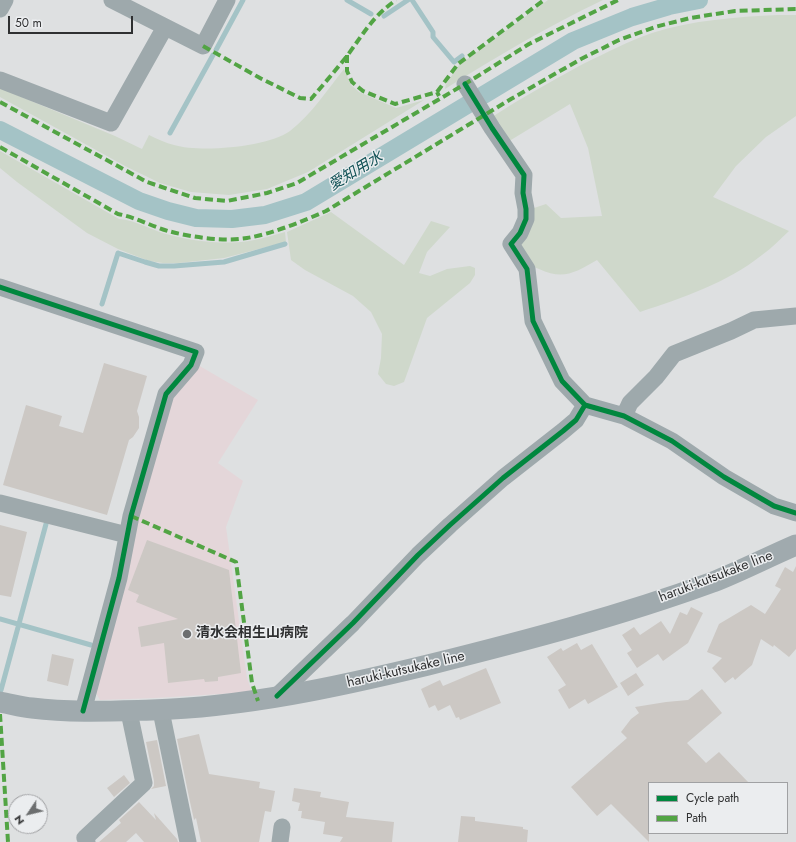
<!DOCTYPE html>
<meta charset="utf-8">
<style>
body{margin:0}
#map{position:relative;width:796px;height:842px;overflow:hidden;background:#dee0e1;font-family:Jost,sans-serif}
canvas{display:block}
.legend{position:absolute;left:648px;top:782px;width:140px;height:52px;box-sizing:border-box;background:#ebedef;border:1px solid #a0a1a3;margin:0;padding:5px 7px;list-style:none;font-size:12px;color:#2f3031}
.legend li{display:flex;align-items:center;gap:8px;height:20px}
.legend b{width:20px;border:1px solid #a0a1a3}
.north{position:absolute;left:8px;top:794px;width:40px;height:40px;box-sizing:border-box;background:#ebedef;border:1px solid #a0a1a3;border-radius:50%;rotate:235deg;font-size:11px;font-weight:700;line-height:16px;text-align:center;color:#2f3031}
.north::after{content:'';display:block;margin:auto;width:14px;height:18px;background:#6c6e6f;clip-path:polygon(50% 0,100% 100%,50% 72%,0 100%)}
.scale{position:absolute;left:8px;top:16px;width:125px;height:18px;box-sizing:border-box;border:2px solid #2f3031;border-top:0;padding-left:5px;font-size:12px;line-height:14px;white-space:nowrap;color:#2f3031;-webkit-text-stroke:3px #ebedef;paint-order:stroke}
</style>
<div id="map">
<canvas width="796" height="842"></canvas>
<ul class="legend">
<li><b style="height:5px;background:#00873e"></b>Cycle path</li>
<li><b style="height:5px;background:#52a444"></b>Path</li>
</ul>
<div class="north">N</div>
<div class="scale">50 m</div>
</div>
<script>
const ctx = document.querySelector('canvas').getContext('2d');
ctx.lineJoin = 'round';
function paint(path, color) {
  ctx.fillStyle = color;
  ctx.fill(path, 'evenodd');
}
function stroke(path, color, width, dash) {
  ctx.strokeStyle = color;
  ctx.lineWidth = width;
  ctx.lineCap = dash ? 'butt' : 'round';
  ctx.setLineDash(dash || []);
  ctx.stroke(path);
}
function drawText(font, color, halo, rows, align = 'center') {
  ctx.font = font + ' Jost,"Noto Sans JP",sans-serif';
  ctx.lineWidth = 3;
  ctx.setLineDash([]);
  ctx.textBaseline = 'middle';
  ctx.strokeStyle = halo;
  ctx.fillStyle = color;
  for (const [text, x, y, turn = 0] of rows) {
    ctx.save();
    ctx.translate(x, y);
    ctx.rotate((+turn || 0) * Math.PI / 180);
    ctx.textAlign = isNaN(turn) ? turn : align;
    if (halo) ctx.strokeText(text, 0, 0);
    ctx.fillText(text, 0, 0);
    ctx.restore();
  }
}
paint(new Path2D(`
 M198 365 258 400 218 463 243 481 226 527 247 678 252 692 155 698 100 700 96 693 139 516 172 399Z`), '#e4d6d9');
paint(new Path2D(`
 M548 0H603C548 26 496 57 445 89L446 84 459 65Z
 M778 15H796V116L766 137 736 166 713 197 789 231C780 239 772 248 762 255 727 283 682 298 640 312L597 260C575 273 563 280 539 269 535 267 530 266 527 263 523 259 519 250 516 245L534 208 546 204 561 218 602 216 588 148 570 104 506 143 492 117C521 98 552 81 583 64 606 53 628 41 652 33 693 20 736 17 778 15Z
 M344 69 351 85 359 92 396 108 424 100 308 172 267 189 229 195 191 192 160 183 125 166 0 97V88L115 136 142 149 149 135C157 139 166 143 174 145 201 153 268 147 290 131 312 114 327 90 344 69Z
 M0 151 119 219C136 220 151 230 166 234 191 241 224 245 249 241 261 239 273 235 285 232L286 242 224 258 179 263H163L149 261 118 249 87 233 17 182 0 168Z
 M331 212 404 265 431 221 450 227 427 252 419 273 430 276 447 269 470 266 475 268V275L470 283 427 318 404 382 394 386 386 384 378 374 381 358 382 334 371 312 353 296 305 270 291 260 287 232Z`), '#cfd8cb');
stroke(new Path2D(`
 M347 0 371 14
 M412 0 433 32V37L454 62 462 56
 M384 16 408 0
 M216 50 243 0
 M170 133 213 55
 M102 304 118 253 145 262 159 266H174L224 262 285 244
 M0 619 91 645
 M1 690 46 524`), '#a4c3c6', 5);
stroke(new Path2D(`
 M0 130 139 201 168 211 196 218 232 219 265 215 306 202 573 41 632 17 669 6 699 0`), '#a4c3c6', 18);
paint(new Path2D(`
 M104 363 147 376 137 411 139 417V428L133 437 129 440 107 515 3 485 26 405 62 416 59 426 83 433Z
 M0 525 27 532 11 597 0 595Z
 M147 540 229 570 241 673 218 677V681L205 682 204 679 168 683 164 643 141 647 138 627 178 619 136 602 139 595 128 590Z
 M796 566V649L789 657 774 645 773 647 761 639 752 665 735 680 733 677 725 683 712 668 722 658 707 652 719 624 751 605 765 614 781 589 775 586 785 567 793 572Z
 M691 607 703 613 688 643 663 661 658 654 637 668 627 653 632 650 622 635 634 627 640 635 661 621 670 634 680 612 687 615Z
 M577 643 581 650 592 644 618 687 588 704 585 699 569 709 558 690 566 685 547 657 561 648 563 651Z
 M52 654 74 659 68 686 47 681Z
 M486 668 501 703 460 720 459 717 456 718 450 705 438 711 435 705 429 708 421 689 440 680 443 686Z
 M636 673 644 685 628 696 620 683Z
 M702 689 722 713 687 743 706 763 719 752 749 783H649V842L611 804 597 816 571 787 627 738 621 732 631 719 639 713 635 707 666 702 688 700Z
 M199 734 209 774 260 782 259 788 275 791 271 812 265 811 259 842H201L196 818 194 820 190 802 177 739Z
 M157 740 166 786 151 789 154 786V781L146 742Z
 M124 775 130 783 114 797 107 788Z
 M294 788 321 792 320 797 349 802 346 817 394 822 392 842H340L343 837 323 834 325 822 301 818 302 811H298L300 803 292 801Z
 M139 802 156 820 154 813 177 839 178 842H144L136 833 126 842H99L121 823 119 820Z
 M461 816 475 817V821L523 827V829L528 830 527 842H458Z`), '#ccc8c4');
stroke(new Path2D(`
 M112 0 203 46 227 0
 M0 9 5 0
 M0 80 111 123 165 27
 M465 84 492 128 524 175 523 193 526 209V219L520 233 511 244 527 269 533 321 562 381 585 405 624 416 672 441 724 477 774 506 796 513
 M0 287 196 352 191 365 166 394 131 516 119 578 83 711
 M624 416 630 403 656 377 674 354 731 331 754 320 796 316
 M0 503 127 535
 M277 696 353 623 418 555 450 525 503 478 563 431 576 420 585 405
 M161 711 188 842
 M87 842 85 838 144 783 129 712
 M280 842 282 827`), '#9ea9ac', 17);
stroke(new Path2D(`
 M0 702C11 704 22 707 32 708 71 713 113 711 152 710 245 707 337 687 428 665 524 641 620 616 713 582 741 571 768 557 796 545`), '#a0aaae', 21);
stroke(new Path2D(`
 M203 46 260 78 300 98 311 99C323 85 335 71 347 56 364 33 372 17 396 0
 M347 55V71L352 82 363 91 395 104 437 92 439 96
 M437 92 458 64 544 0
 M0 102 147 182 195 198 227 201 267 193 297 183 465 84 529 44 618 0
 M0 147 118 214C135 217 151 226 168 231 191 237 223 242 247 238 272 234 303 221 326 211L511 99 581 59 619 40 655 27 690 18 735 11 796 9
 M131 516 236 562 252 683 258 701
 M0 714 8 842`), '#52a444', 4, [8, 4]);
stroke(new Path2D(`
 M465 84 492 128 524 175 523 193 526 209V219L520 233 511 244 527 269 533 321 562 381 585 405 624 416 672 441 724 477 774 506 796 513
 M0 287 196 352 191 365 166 394 131 516 119 578 83 711
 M277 696 353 623 418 555 450 525 503 478 563 431 576 420 585 405`), '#00873e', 5);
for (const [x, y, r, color] of [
 [187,634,5,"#6c6e6f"]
]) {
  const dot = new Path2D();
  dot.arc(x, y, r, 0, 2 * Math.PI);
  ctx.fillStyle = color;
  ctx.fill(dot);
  stroke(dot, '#ebedef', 1.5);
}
drawText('14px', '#2f3031', '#ebedef', [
 ["haruki-kutsukake line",716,577,-21],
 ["haruki-kutsukake line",406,670,-13]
]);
drawText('bold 14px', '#2f3031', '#ebedef', [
 ["清水会相生山病院",196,634]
], 'left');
drawText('italic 15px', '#105155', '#ebedef', [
 ["愛知用水",356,172,-31]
]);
</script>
